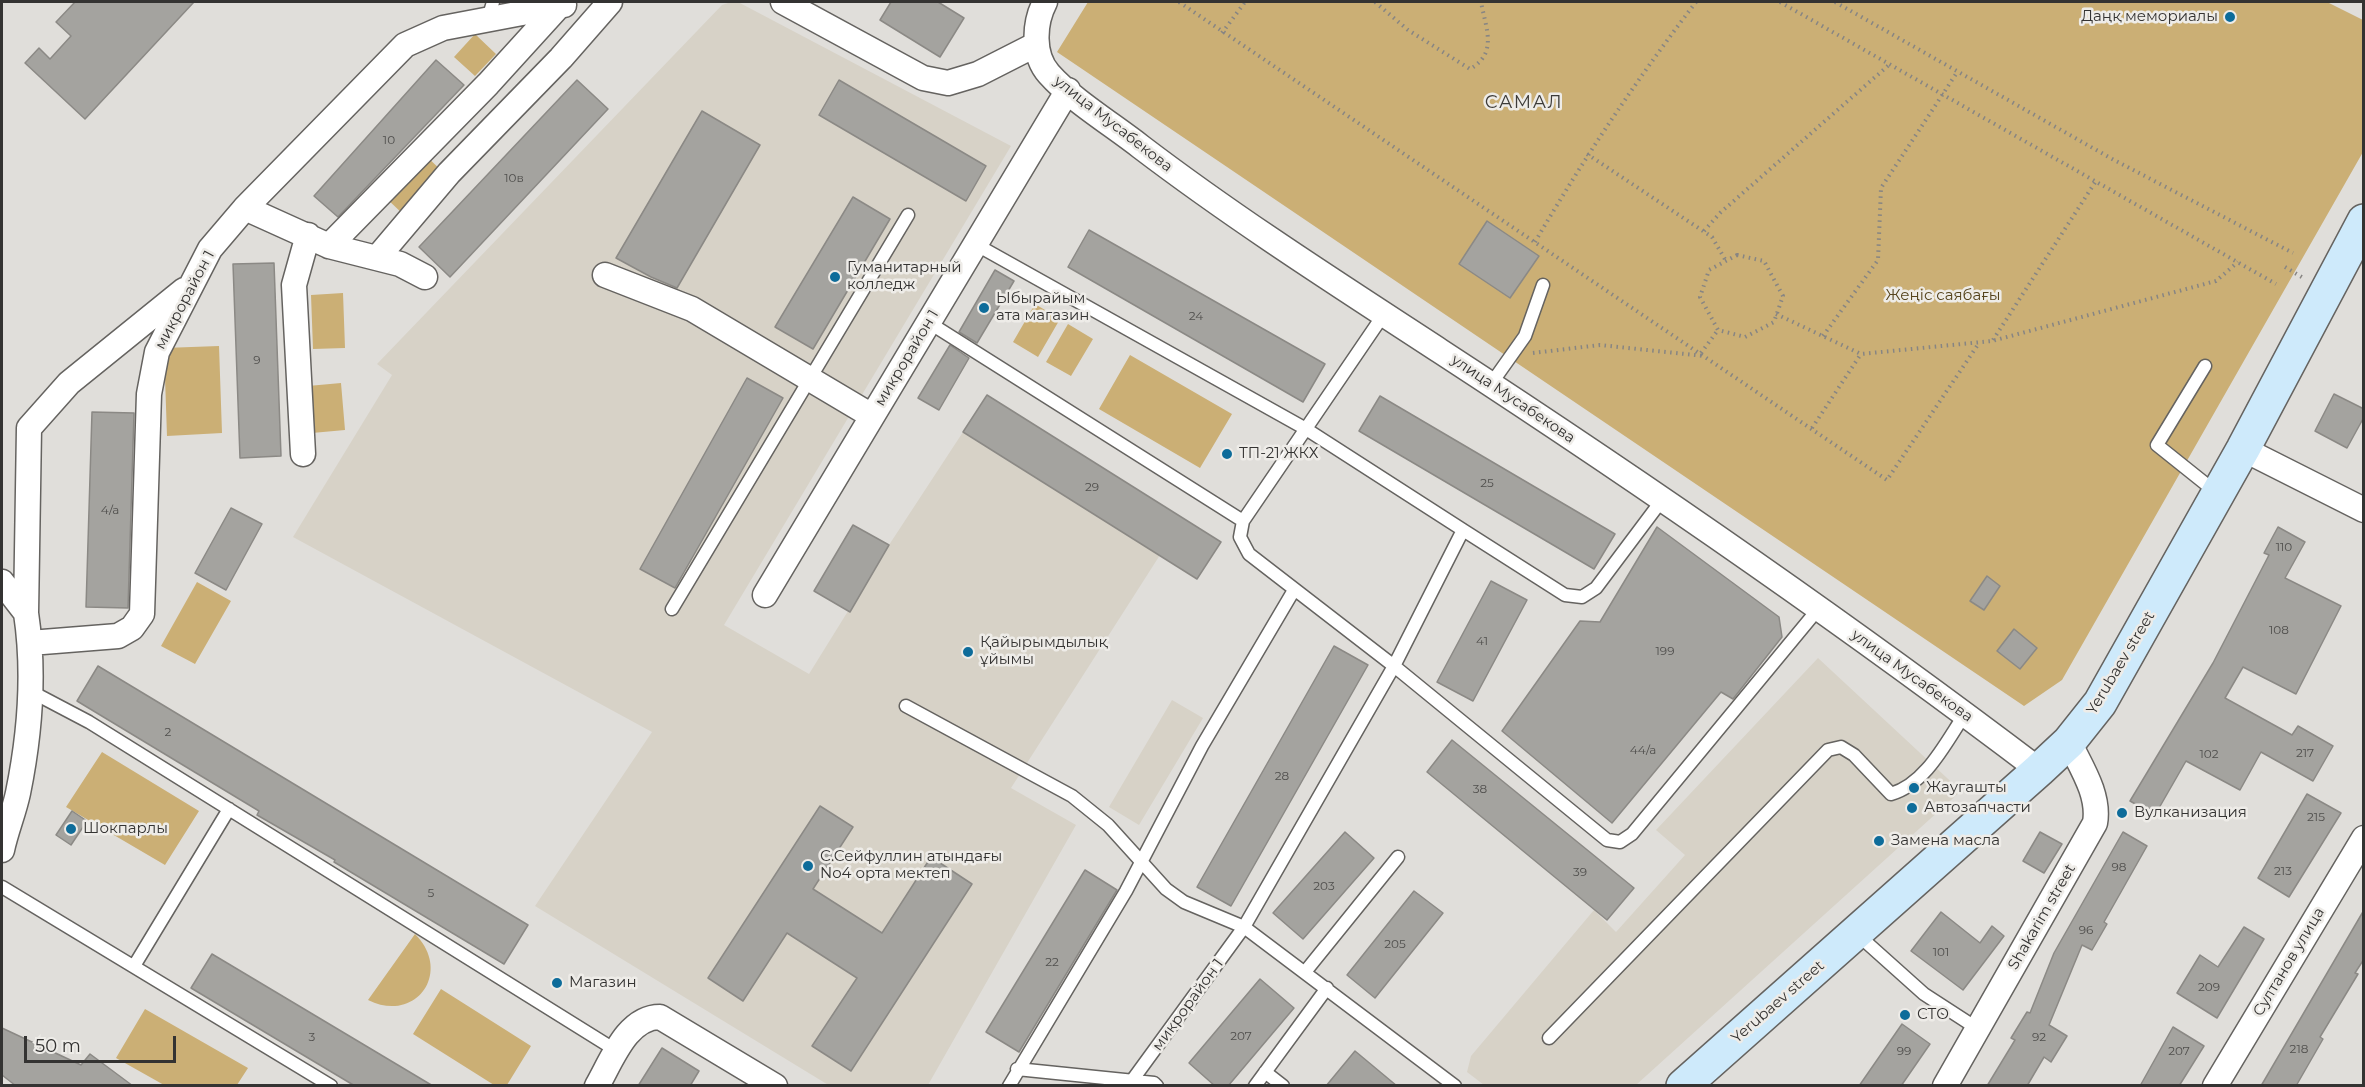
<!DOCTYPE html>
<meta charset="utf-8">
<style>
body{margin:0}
#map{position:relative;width:2365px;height:1087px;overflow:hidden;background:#e0deda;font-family:Montserrat,sans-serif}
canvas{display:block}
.frame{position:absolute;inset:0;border:3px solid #343332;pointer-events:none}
.scale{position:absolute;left:24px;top:1036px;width:152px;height:27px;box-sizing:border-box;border:3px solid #343332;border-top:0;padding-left:8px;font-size:18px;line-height:21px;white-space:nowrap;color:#343332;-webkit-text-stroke:4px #eeece8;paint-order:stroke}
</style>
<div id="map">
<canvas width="2365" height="1087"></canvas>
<div class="frame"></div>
<div class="scale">50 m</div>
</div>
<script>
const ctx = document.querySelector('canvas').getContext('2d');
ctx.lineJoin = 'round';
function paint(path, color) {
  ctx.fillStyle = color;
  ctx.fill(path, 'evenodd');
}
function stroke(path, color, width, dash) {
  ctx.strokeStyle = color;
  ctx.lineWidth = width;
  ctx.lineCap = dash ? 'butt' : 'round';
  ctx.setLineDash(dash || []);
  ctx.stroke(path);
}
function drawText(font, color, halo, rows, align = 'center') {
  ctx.font = font + ' Montserrat,sans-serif';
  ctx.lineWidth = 5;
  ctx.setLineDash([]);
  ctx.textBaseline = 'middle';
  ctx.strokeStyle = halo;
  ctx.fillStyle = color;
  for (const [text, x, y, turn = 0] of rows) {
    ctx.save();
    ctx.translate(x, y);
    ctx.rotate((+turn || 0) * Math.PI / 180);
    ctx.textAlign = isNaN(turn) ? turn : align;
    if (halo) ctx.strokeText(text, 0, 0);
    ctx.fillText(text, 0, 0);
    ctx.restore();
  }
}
paint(new Path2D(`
 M731 2H738L1011 146 724 625 809 674 889 545 963 432 1160 555 1011 788 1076 825 928 1085 830 1086 535 906 652 732 293 537 392 375 377 364 722 5Z
 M1818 658 1961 791 1636 1085H1484L1467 1072 1471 1056 1594 910 1616 932 1685 855 1656 830Z
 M1172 700 1203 718 1139 825 1109 807Z`), '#d7d2c7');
paint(new Path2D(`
 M1088 2H2327L2363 20V152L2062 680 2024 706 1057 52Z
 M475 34 496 54 475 76 454 57Z
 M425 155 443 172 404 215 386 198Z
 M343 293 345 348 313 349 311 295Z
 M1035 304 1060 319 1038 357 1013 342Z
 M1068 324 1093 339 1071 376 1046 362Z
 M219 346 222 433 167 436 164 348Z
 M1130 355 1232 414 1200 468 1099 409Z
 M341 383 345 430 312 433 308 386Z
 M197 582 231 601 195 664 161 646Z
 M102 752 199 811 165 865 66 807Z
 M415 934C453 972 416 1024 368 1000Z
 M441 989 531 1046 507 1085H494L413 1034Z
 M145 1009 248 1068 237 1085H164L116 1058Z`), '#cbaf75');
const building = new Path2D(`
 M75 2H194L85 119 25 63 39 48 50 59 71 36 56 22Z
 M891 2H938L964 18 940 57 880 20Z
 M436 60 464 85 338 217 314 196Z
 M577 80 608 109 450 277 419 247Z
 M839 80 986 166 966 201 819 115Z
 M702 111 760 145 677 288 651 277 616 258Z
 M853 197 890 219 813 349 775 327Z
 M1487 221 1539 256 1510 298 1459 264Z
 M1089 230 1325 364 1303 402 1068 267Z
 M274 263 281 456 240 458 233 264Z
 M995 270 1014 281 977 343 959 332Z
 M950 345 969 358 939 410 918 398Z
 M747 378 783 398 675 588 640 569Z
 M2334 394 2364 409V417L2347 448 2315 431Z
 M987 395 1221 542 1197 579 963 432Z
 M1380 396 1615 534 1594 569 1359 431Z
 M92 412 134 413 128 608 86 607Z
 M231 508 262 524 226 590 195 573Z
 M853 525 889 545 850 612 814 591Z
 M1657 527 1779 617 1782 637 1733 699 1721 692 1612 823 1502 731 1580 621 1600 622Z
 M2278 527 2305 542 2285 578 2341 606 2296 694 2243 667 2225 698 2292 735 2298 726 2333 746 2313 781 2261 752 2240 790 2186 761 2155 815 2130 801 2213 663 2269 555 2264 553Z
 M1987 576 2000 586 1984 610 1970 601Z
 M1491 581 1527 600 1473 701 1437 682Z
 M2014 629 2037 648 2020 669 1997 651Z
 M1334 646 1368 665 1231 906 1197 887Z
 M98 666 528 925 504 964 334 862 335 860 257 815 259 811 77 701Z
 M1452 740 1634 888 1607 920 1427 772Z
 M2307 794 2341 813 2289 897 2258 878Z
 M820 806 853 827 813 889 882 933 931 857 972 884 851 1071 812 1046 857 978 787 933 743 1001 708 978Z
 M72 811 87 821 71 845 56 835Z
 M1345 832 1374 858 1303 939 1273 913Z
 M2040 832 2062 844 2044 873 2023 861Z
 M2123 832 2147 846 2104 922 2107 924 2092 950 2082 945 2049 1025 2067 1036 2051 1062 2044 1057 2027 1086H1987L2015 1040 2011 1038 2027 1012 2030 1013 2054 953Z
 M1085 870 1117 890 1019 1052 986 1032Z
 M1414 891 1443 913 1375 998 1347 975Z
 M2364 910V959L2355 973 2358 974 2320 1037 2323 1039 2296 1086H2261Z
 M1941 912 1980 943 1992 926 2004 936 1963 990 1911 951Z
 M2244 927 2264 939 2217 1018 2177 993 2200 955 2218 967Z
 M212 954 433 1086H355L191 988Z
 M1260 979 1294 1008 1228 1086H1215L1189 1063Z
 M1902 1024 1930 1044 1901 1086H1859Z
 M2173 1027 2204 1046 2179 1086H2140Z
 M2 1028 81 1065 90 1054 133 1086H16L2 1075Z
 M662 1048 699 1071 690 1086H638Z
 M1355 1051 1397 1086H1326Z`);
paint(building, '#a4a39f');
stroke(building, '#8b8985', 1.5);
const service = new Path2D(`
 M488 19 493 2
 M975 244 1306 429 1463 530
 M1384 314 1243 521 1240 537 1249 554 1394 666 1607 840 1620 842 1632 834 1819 608
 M928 322 1243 521
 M2205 366 2157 445 2217 493
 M1491 384 1525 336 1543 285
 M672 609 908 215
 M32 692 89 722 617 1051
 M906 706 1072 796 1108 825 1166 889 1184 902 1244 927 1455 1086
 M2 887 331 1086
 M1857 934 1924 994 1978 1029
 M134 966 229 809
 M1305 972 1398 857
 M1549 1038 1828 750 1841 747 1854 755 1891 794C1926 784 1946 742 1965 714
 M1017 1069 1154 1083 1157 1086
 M1265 1072 1283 1086
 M1131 1082 1244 927 1394 666 1463 530 1565 595 1582 597 1596 588 1662 500
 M1009 1086 1126 891 1202 746 1294 590
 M1255 1086 1327 988`);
const minor = new Path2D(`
 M783 2 923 78 948 83 978 74 1035 45
 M1045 2C1034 23 1032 55 1049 74 1072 100 1113 125 1141 147 1237 220 1339 285 1440 351 1644 484 1845 623 2039 770
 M245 208 405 45 443 28 559 6
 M329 246 488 84 559 6 564 5
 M377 258 449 173 561 58 610 2
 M605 275 692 309 872 416
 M2243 449 2364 510
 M303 454 294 285 308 235
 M2 582 26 613
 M765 595 1068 90
 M30 643 118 636 132 628 142 614 149 394 157 352 210 249 245 208 329 246 400 264 425 277
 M2 850C6 831 14 812 18 793 30 734 35 673 26 613L29 428 69 383 184 290
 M597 1086C612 1060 627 1017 660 1017L775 1086
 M1945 1086 2095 823C2100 795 2081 767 2069 742
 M2215 1086 2364 838`);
const secondary = new Path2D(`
 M1683 1086 2039 770 2069 742 2100 703 2243 449 2364 221`);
stroke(service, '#656360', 15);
stroke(minor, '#656360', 27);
stroke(secondary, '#656360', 36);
stroke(new Path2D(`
 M1179 2 1887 480 1979 343
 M1375 2 1408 30 1470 69C1498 53 1486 29 1481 2
 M1780 2 2276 284
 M1835 2 2114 160 2293 253
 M1222 33 1245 2
 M1587 154 1712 237 1726 261
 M1704 231 1720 213 1890 64
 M1535 242C1584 158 1637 79 1696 2
 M1737 255 1764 261 1783 296 1774 322 1745 337 1718 330 1700 297 1709 270Z
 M2285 267 2305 279
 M1776 314 1861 354 1992 341 2216 281 2238 262
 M1823 336 1878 260 1881 188 1958 71
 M1993 340 2096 181
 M1533 353 1600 345 1704 356
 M1701 353 1718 330
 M1812 428 1861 354`), '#878583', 4, [1.5, 4.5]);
stroke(service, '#fff', 12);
stroke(minor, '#fff', 24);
stroke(secondary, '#ceeafb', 33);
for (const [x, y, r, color] of [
 [2230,17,6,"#0e6c9a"],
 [835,277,6,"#0e6c9a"],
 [984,308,6,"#0e6c9a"],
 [1227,454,6,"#0e6c9a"],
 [968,652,6,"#0e6c9a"],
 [1914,788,6,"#0e6c9a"],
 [1912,808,6,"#0e6c9a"],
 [2122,813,6,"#0e6c9a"],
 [71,829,6,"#0e6c9a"],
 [1879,841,6,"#0e6c9a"],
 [808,866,6,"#0e6c9a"],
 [557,983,6,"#0e6c9a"],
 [1905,1015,6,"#0e6c9a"]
]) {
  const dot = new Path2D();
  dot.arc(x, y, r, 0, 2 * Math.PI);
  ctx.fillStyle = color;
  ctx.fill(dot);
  stroke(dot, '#eeece8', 2);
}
drawText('12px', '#504f4d', null, [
 ["10",389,140],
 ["10в",514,178],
 ["24",1196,316],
 ["9",257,360],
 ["25",1487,483],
 ["29",1092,487],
 ["4/а",110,510],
 ["110",2284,547],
 ["108",2279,630],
 ["41",1482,641],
 ["199",1665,651],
 ["2",168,732],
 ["44/а",1643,750],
 ["217",2305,753],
 ["102",2209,754],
 ["28",1282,776],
 ["38",1480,789],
 ["215",2316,817],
 ["98",2119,867],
 ["213",2283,871],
 ["39",1580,872],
 ["203",1324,886],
 ["5",431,893],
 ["96",2086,930],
 ["205",1395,944],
 ["101",1941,952],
 ["22",1052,962],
 ["209",2209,987],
 ["207",1241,1036],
 ["3",312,1037],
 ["92",2039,1037],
 ["218",2299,1049],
 ["99",1904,1051],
 ["207",2179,1051]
]);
drawText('15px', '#343332', '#eeece8', [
 ["Даңқ мемориалы",2218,17,"right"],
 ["Гуманитарный",847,268],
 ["колледж",847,285],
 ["Ыбырайым",996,299],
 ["ата магазин",996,316],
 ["ТП-21 ЖКХ",1239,454],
 ["Қайырымдылық",980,643],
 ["ұйымы",980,660],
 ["Жаугашты",1926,788],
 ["Автозапчасти",1924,808],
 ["Вулканизация",2134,813],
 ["Шокпарлы",83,829],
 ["Замена масла",1891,841],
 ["С.Сейфуллин атындағы",820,857],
 ["No4 орта мектеп",820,874],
 ["Магазин",569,983],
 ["СТО",1917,1015]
], 'left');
drawText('15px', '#343332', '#eeece8', [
 ["улица Мусабекова",1113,124,38],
 ["микрорайон 1",185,300,-62],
 ["микрорайон 1",907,358,-59],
 ["улица Мусабекова",1513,399,34],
 ["Yerubaev street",2121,663,-59],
 ["улица Мусабекова",1912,676,36],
 ["Shakarim street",2042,917,-60],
 ["Султанов улица",2289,962,-59],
 ["Yerubaev street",1778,1002,-41],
 ["микрорайон 1",1188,1005,-54]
]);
drawText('15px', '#55431c', '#eeece8', [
 ["Жеңіс саябағы",1943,296]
]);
ctx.letterSpacing = '1.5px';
drawText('18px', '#3d3b38', '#eeece8', [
 ["САМАЛ",1524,103]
]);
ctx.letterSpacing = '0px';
</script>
